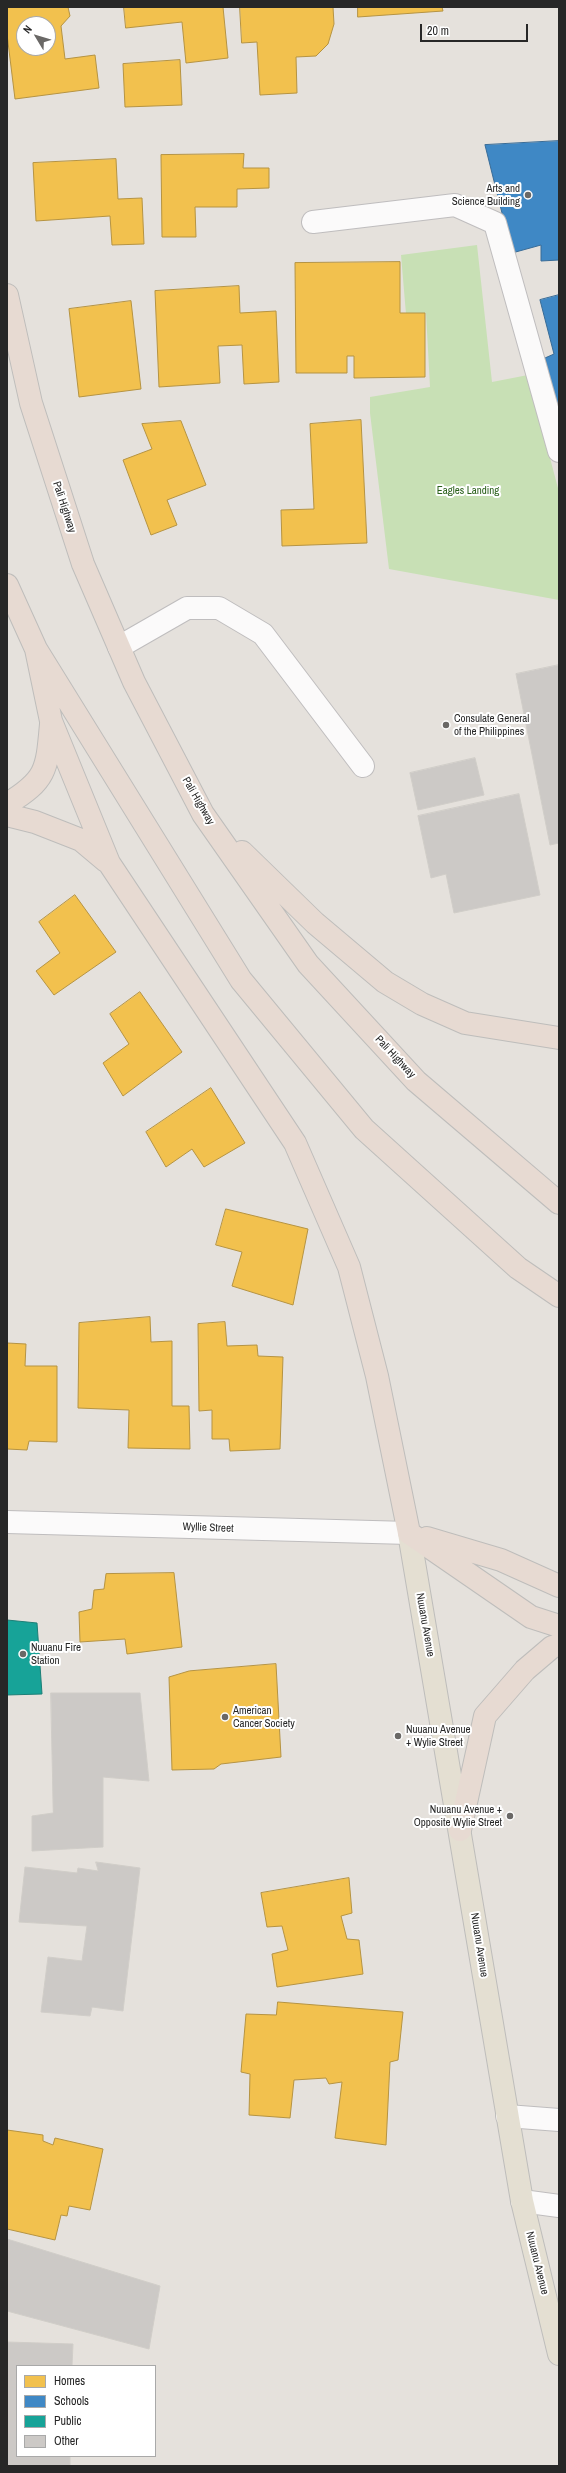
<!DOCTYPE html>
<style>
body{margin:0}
#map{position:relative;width:566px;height:2473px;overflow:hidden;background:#e5e1dc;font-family:"Archivo Narrow",sans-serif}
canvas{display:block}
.frame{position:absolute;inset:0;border:8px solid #272727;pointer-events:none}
.legend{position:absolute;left:16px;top:2365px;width:140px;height:92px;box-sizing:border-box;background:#fff;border:1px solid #a9a9a9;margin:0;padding:5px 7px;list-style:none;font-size:12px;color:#272727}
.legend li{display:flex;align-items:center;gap:8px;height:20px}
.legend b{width:20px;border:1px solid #a9a9a9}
.north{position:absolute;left:16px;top:16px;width:40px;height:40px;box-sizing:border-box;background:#fff;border:1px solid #a9a9a9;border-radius:50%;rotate:308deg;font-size:11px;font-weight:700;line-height:16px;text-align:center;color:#272727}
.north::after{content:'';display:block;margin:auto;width:14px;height:18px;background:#6a6866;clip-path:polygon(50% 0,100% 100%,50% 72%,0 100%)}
.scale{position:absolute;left:420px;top:24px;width:108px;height:18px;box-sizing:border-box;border:2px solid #272727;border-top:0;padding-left:5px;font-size:12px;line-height:14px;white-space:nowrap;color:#272727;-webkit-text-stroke:3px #fff;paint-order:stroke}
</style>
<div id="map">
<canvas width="566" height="2473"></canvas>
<div class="frame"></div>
<ul class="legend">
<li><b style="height:11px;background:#f2c14e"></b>Homes</li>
<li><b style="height:11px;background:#3f88c5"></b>Schools</li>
<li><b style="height:11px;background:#17a398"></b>Public</li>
<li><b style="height:11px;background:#ccc9c6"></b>Other</li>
</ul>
<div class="north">N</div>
<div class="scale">20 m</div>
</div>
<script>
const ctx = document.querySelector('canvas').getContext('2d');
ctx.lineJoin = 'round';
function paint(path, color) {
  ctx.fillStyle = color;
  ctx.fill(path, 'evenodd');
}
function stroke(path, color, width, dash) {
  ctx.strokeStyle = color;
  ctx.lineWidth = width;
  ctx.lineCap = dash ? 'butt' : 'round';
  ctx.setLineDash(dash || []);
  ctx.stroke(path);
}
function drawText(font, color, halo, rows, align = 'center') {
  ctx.font = font + ' "Archivo Narrow",sans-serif';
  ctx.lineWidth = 4;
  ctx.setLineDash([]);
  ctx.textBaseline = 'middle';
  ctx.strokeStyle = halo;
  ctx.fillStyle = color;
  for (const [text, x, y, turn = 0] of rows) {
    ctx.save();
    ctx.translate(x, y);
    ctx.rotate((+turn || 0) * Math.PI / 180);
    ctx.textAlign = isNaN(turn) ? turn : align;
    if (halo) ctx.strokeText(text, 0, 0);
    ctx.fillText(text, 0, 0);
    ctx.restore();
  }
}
paint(new Path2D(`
 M477 245 492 382 528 375 559 492V600L389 569 370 413V397L430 387 426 313 406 314 401 255Z`), '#c8e0b5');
const homes = new Path2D(`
 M7 7H68L70 16 61 26 65 59 95 55 99 88 15 99 7 34ZM24 24H48V48H24Z
 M124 7H223L228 58 186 63 182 22 126 28Z
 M240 7H333L334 24 328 44 316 56 296 57 297 93 260 95 257 42 242 43Z
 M358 7H442L443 11 358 17Z
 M180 60 182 105 125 107 123 64Z
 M244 154 243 168H269V188L237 189V207H195L196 237H162L161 155Z
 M116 159 118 199 142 198 144 244 112 245 110 216 36 221 33 163Z
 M400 262V313H425V377L354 378V356H347V373H296L295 263Z
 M239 286 240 313 276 311 279 382 244 384 242 345 218 346 220 383 159 387 155 291Z
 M131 301 141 389 79 397 69 309Z
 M361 420 367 543 282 546 281 510 314 509 310 424Z
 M181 421 206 485 167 500 177 525 151 535 123 460 152 449 142 424Z
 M75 895 116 952 54 995 36 971 60 953 39 922Z
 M140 992 182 1052 123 1096 103 1063 129 1044 110 1014Z
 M211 1088 245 1143 204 1167 192 1149 166 1167 146 1132Z
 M226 1209 308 1229 293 1305 232 1286 242 1252 216 1245Z
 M150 1317 151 1342 172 1341V1406H189L190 1449 128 1448 129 1410 78 1408 79 1323Z
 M225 1322 227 1346 257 1345 258 1356 283 1357 280 1449 230 1451 229 1439H212V1410L199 1411 198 1324Z
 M7 1343 26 1344 25 1366H57V1442L29 1441 27 1450 7 1449Z
 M174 1573 182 1647 127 1654 125 1639 80 1642 79 1612 92 1609 94 1590 104 1589 106 1574Z
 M276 1664 281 1757 221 1764 214 1769 172 1770 169 1677 189 1671Z
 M349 1878 352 1913 341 1916 347 1939 359 1940 363 1974 277 1987 272 1954 288 1950 282 1926 267 1927 261 1893Z
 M278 2002 403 2012 398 2060 390 2062 386 2145 335 2138 342 2082 329 2084 326 2078 294 2080 290 2118 249 2115 250 2074 241 2072 246 2014 276 2015Z
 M7 2130 43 2135V2141L53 2145 55 2138 103 2149 90 2210 69 2206 67 2216 61 2215 55 2240 7 2229Z`);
paint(homes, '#f2c14e');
stroke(homes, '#b59342', 1);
const schools = new Path2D(`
 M559 141V260L541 261V245L512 253 485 145Z
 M559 295V414L545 358 554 354 540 300Z`);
paint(schools, '#3f88c5');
stroke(schools, '#386b96', 1);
const public = new Path2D(`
 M7 1620 37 1623 42 1694 7 1695Z`);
paint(public, '#17a398');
stroke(public, '#1c7e76', 1);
const building = new Path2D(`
 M559 665V843L550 845 516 674Z
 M475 758 484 795 418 810 410 773Z
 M519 794 540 895 454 913 446 874 431 878 418 816Z
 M51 1693H140L149 1781 103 1777V1847L32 1851V1816L53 1813Z
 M96 1862 140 1868 123 2011 92 2007 90 2016 41 2012 48 1957 82 1961 87 1926 19 1922 25 1867 77 1873 78 1868 98 1871Z
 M7 2239 160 2286 149 2349 7 2311Z
 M7 2342 73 2344 72 2366H17V2456H70V2466H7Z`);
paint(building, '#ccc9c6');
stroke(building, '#d0cdc8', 1);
const minor = new Path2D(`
 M313 222 455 205 495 223 559 451
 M119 647 187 608H219L263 634 363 766
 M7 1522 409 1533
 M507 2116 559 2120
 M522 2201 559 2206`);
const major = new Path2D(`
 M409 1533 522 2201 559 2354`);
const highway = new Path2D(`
 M7 295 31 403 83 564 134 682 203 814 308 964 416 1081 559 1203
 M7 585 36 649 241 980 364 1129 518 1268 559 1296
 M36 649 51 721 109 863 295 1143 349 1267 377 1376 409 1533 531 1617 559 1626
 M7 804C47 780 47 769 51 724
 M7 815 35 822 81 840 106 861
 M242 852 315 923 385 982 422 1004 465 1023 559 1038
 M427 1538 501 1560 559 1586
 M460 1830 485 1716 525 1670 552 1647 559 1645`);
stroke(minor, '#bfbdbe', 24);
stroke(major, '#bebdbb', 24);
stroke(highway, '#bebdbb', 24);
stroke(minor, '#fbfafa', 22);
stroke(major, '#e4dfd2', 22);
stroke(highway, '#e7dad2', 22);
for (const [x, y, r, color] of [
 [528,195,4,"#6a6866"],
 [446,725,4,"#6a6866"],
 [23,1654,4,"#6a6866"],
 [225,1717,4,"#6a6866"],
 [398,1736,4,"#6a6866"],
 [510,1816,4,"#6a6866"]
]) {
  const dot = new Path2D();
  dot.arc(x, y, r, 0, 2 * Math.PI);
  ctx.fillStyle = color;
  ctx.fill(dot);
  stroke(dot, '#fff', 1.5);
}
drawText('11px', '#272727', '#fff', [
 ["Arts and",520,189,"right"],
 ["Science Building",520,202,"right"],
 ["Consulate General",454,719],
 ["of the Philippines",454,732],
 ["Nuuanu Fire",31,1648],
 ["Station",31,1661],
 ["American",233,1711],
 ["Cancer Society",233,1724],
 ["Nuuanu Avenue",406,1730],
 ["+ Wylie Street",406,1743],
 ["Nuuanu Avenue +",502,1810,"right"],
 ["Opposite Wylie Street",502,1823,"right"]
], 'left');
drawText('11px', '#2b601b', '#fff', [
 ["Eagles Landing",468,491]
]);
drawText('11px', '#272727', '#fff', [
 ["Pali Highway",64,507,72],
 ["Pali Highway",198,801,60],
 ["Pali Highway",395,1057,47],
 ["Wyllie Street",208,1528,2],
 ["Nuuanu Avenue",425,1625,80],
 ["Nuuanu Avenue",479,1945,81],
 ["Nuuanu Avenue",537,2263,76]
]);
</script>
